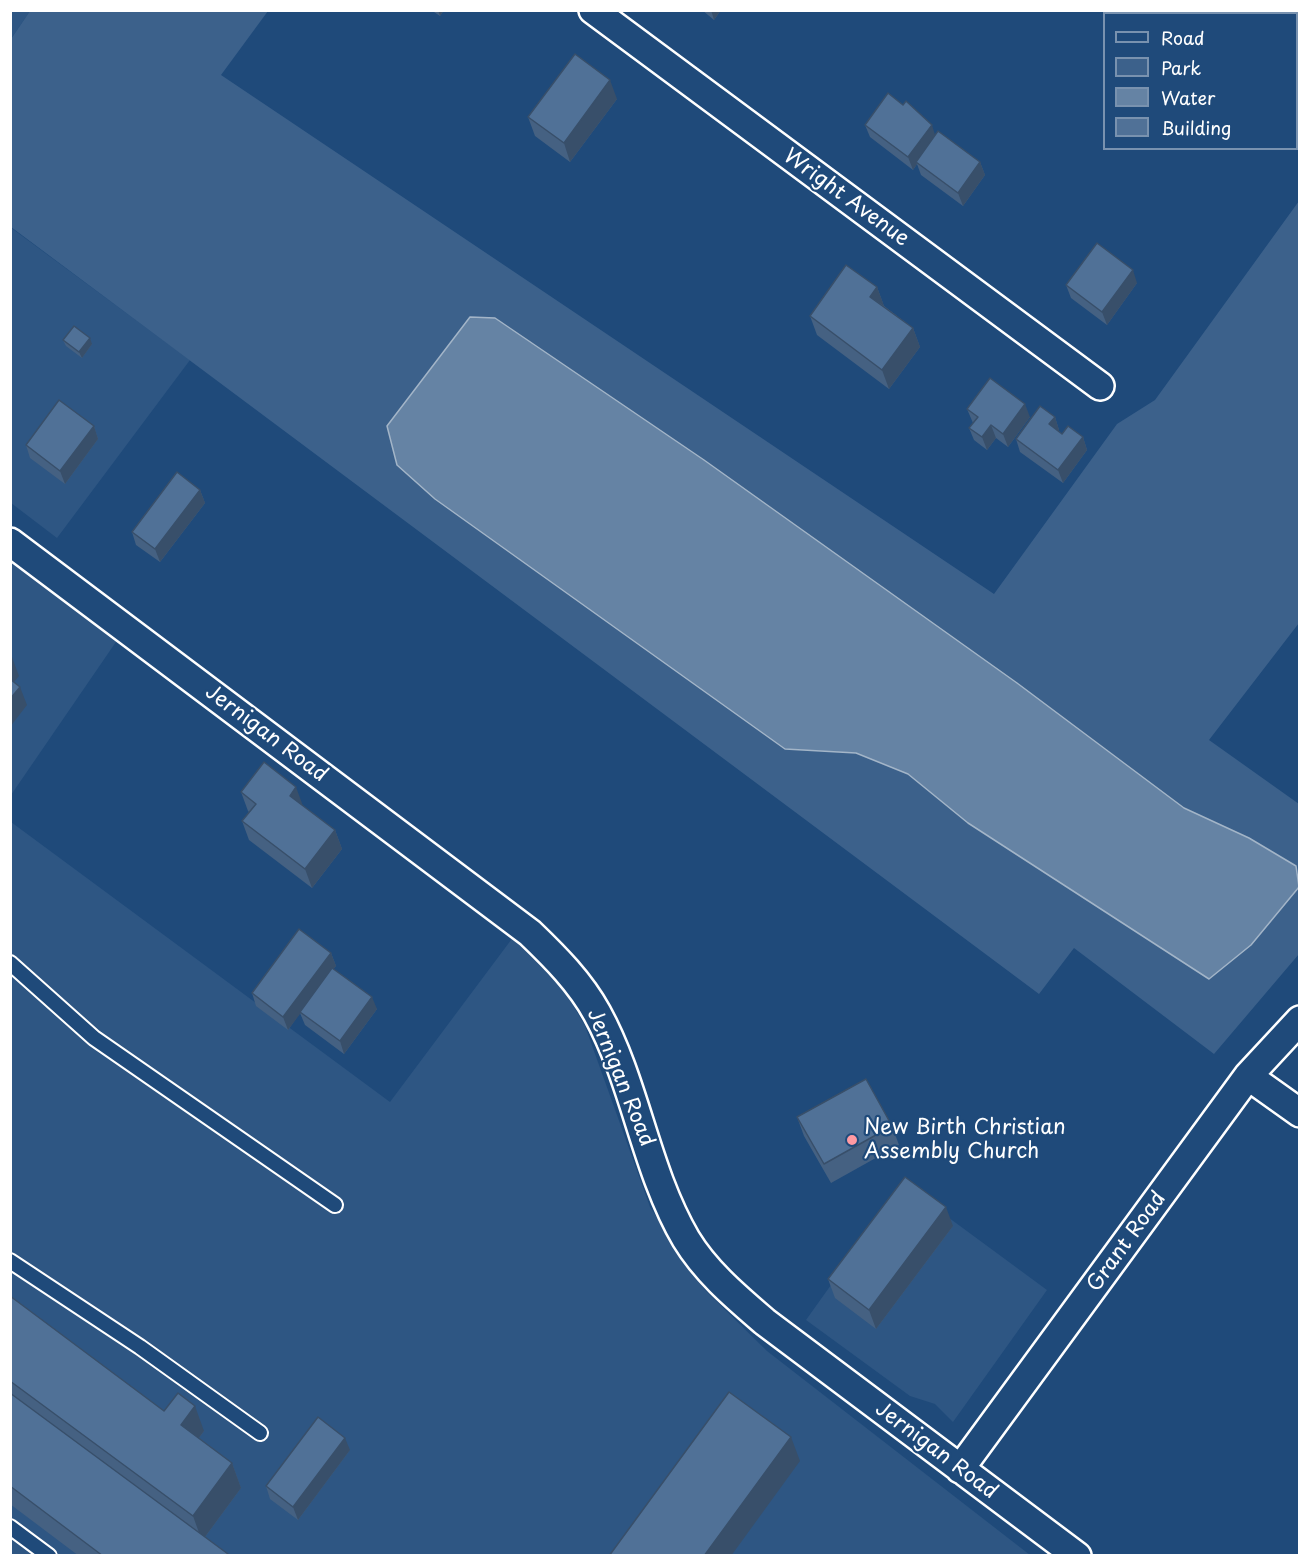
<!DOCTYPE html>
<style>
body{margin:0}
#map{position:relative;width:1310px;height:1566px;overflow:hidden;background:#1f4a7a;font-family:"Playpen Sans",sans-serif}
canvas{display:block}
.frame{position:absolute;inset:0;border:12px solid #fff;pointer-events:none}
.legend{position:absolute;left:1103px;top:12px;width:195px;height:138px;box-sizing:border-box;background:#1f4a7a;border:2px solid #7992af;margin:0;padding:8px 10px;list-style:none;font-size:18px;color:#fff}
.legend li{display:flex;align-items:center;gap:12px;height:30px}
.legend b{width:30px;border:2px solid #7992af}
</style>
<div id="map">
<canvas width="1310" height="1566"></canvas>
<div class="frame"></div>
<ul class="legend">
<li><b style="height:8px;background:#1f4a7a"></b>Road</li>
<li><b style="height:16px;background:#3c618b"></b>Park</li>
<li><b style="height:16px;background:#6583a4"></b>Water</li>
<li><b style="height:16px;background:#507197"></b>Building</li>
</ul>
</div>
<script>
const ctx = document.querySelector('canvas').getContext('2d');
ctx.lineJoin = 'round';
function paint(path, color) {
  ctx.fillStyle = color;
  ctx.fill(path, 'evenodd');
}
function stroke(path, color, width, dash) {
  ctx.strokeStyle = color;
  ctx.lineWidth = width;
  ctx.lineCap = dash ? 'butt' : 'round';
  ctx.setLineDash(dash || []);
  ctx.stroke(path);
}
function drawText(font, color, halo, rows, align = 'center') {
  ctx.font = font + ' "Playpen Sans",sans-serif';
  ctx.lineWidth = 4.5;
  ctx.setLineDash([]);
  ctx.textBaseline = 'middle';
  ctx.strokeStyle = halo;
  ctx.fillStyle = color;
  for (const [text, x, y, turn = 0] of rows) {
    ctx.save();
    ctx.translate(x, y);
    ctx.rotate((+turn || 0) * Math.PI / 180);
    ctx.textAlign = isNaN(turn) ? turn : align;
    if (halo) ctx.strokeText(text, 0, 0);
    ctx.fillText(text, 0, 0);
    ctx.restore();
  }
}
paint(new Path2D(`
 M11 11H30L11 39Z
 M10 227 190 360 57 538 11 503Z
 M10 560 118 639 11 795H10Z
 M11 822 390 1102 514 936 558 979 585 1026 650 1207 705 1290 767 1351 1030 1555 11 1556Z
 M903 1184 1047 1290 953 1422 935 1404 910 1396 806 1320Z`), '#2e5683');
paint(new Path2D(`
 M30 11H268L221 75 994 594 1117 424 1155 400 1299 201V623L1209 740 1299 804V885L1296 866 1249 838 1184 808 1017 683 704 460 495 318 785 749 856 753 908 774 968 823 1209 979 1251 945 1299 887V954L1214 1054 1074 948 1039 994 11 227V39Z`), '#3c618b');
const water = new Path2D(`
 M470 317 495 318 704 460 1017 683 1184 808 1249 838 1296 866 1299 887 1251 945 1209 979 968 823 908 774 856 753 785 749 435 499 397 465 387 426Z`);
paint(water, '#6583a4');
stroke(water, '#a3b5c8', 1.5);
const lane = new Path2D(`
 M10 963 94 1038 335 1205
 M10 1261 140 1347 260 1433
 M10 1527 49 1556`);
const street = new Path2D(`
 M593 10 1100 386
 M1198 10 1203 14
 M1296 82 1300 84
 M10 542 530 933C555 957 580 982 597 1013 636 1084 645 1169 686 1239 706 1272 736 1297 765 1322L1077 1556
 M1248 1076 1300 1113
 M960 1469 1248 1076 1300 1020`);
stroke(lane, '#fff', 18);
stroke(street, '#fff', 32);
stroke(lane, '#1f4a7a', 14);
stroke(street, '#1f4a7a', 27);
paint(new Path2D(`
 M431 10H444L440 16Z
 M702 10H721L714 20Z
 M617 99 570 162 535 136 528 117Z
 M865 125 935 135 980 162 985 175 963 206 921 175 917 164 913 170 870 137Z
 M1137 283 1107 325 1071 298 1066 285Z
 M877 287 884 306 913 328 920 347 889 389 817 335 810 316Z
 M63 340 92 344 82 358 66 346Z
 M967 409 1030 417 1008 447 996 438 987 450 974 440 969 428 973 423Z
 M1055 417 1059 430 1058 431 1062 434 1083 437 1087 450 1063 483 1020 452 1016 439Z
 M94 426 98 439 65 484 30 458 26 445Z
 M200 490 205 503 160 562 136 545 132 532Z
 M241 792 303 806 335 830 342 849 312 888 249 840 242 821 249 812 248 811Z
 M331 953 336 966 333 969 377 1009 344 1054 305 1025 300 1013 288 1030 256 1006 252 993Z
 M797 1117 892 1126 899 1145 831 1183 804 1136Z
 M953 1226 876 1329 835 1298 828 1279Z
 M10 1296 164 1411 204 1431 199 1438 232 1463 241 1488 205 1537 228 1556H79L10 1504Z
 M350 1450 298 1520 270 1499 266 1486Z`), '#456182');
paint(new Path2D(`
 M438 10H444L440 16Z
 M711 10H721L714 20Z
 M610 80 617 99 570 162 564 143Z
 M932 125 936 138 916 162 917 164 913 170 908 157Z
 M980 162 985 175 963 206 958 193Z
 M1133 270 1137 283 1107 325 1102 312Z
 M877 287 884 306 870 297Z
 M913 328 920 347 889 389 882 370Z
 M90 338 92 344 82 358 79 352Z
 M1025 404 1030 417 1008 447 1003 434Z
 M1055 417 1059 430 1054 437 1049 424Z
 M991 425 996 438 987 450 982 437Z
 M94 426 98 439 65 484 60 471Z
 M1083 437 1087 450 1063 483 1058 470Z
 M200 490 205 503 160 562 155 549Z
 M12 657 19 676 10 687V660Z
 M20 687 27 705 10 727V699Z
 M296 787 303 806 290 796Z
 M335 830 342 849 312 888 305 869Z
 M331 953 336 966 288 1030 283 1017Z
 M372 997 377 1009 344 1054 340 1041Z
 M946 1207 953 1226 876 1329 869 1310Z
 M195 1406 204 1431 190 1450 181 1425Z
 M791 1437 800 1461 731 1556H704Z
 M345 1438 350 1450 298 1520 293 1507Z
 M232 1463 241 1488 202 1541 193 1516Z`), '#384f6a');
const building = new Path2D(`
 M575 54 610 80 564 143 528 117Z
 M888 93 903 105 906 101 932 125 908 157 865 125Z
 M938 131 980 162 958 193 916 162Z
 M1097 243 1133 270 1102 312 1066 285Z
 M846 265 877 287 870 297 913 328 882 370 810 316Z
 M74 326 90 338 79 352 63 340Z
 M990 378 1025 404 1003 434 991 425 982 437 969 428 978 417 967 409Z
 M59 400 94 426 60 471 26 445Z
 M1040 406 1055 417 1049 424 1062 434 1068 426 1083 437 1058 470 1016 439Z
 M177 472 200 490 155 549 132 532Z
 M10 679 20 687 10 699Z
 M264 762 296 787 290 796 335 830 305 869 242 821 256 804 241 792Z
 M299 929 331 953 283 1017 252 993Z
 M332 968 372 997 340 1041 300 1012Z
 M866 1079 892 1126 824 1164 797 1117Z
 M905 1177 946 1207 869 1310 828 1279Z
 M10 1296 164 1411 178 1393 195 1406 181 1425 232 1463 193 1516 10 1381Z
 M729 1392 791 1437 704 1556H609Z
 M10 1393 228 1554 227 1556H103L10 1486Z
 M318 1417 345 1438 293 1507 266 1486Z`);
paint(building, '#507197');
stroke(building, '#384f6a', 1.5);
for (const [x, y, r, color] of [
 [852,1140,6,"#ff9aa2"]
]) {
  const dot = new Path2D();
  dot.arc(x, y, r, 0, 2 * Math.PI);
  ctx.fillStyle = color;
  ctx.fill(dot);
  stroke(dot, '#1f4a7a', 2);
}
drawText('21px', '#fff', '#1f4a7a', [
 ["Wright Avenue",846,198,36],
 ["Jernigan Road",266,734,37],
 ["Jernigan Road",620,1078,68],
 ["Grant Road",1127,1242,-54],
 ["Jernigan Road",936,1451,37]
]);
drawText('21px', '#fff', '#1f4a7a', [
 ["New Birth Christian",864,1128],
 ["Assembly Church",864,1152]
], 'left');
</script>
